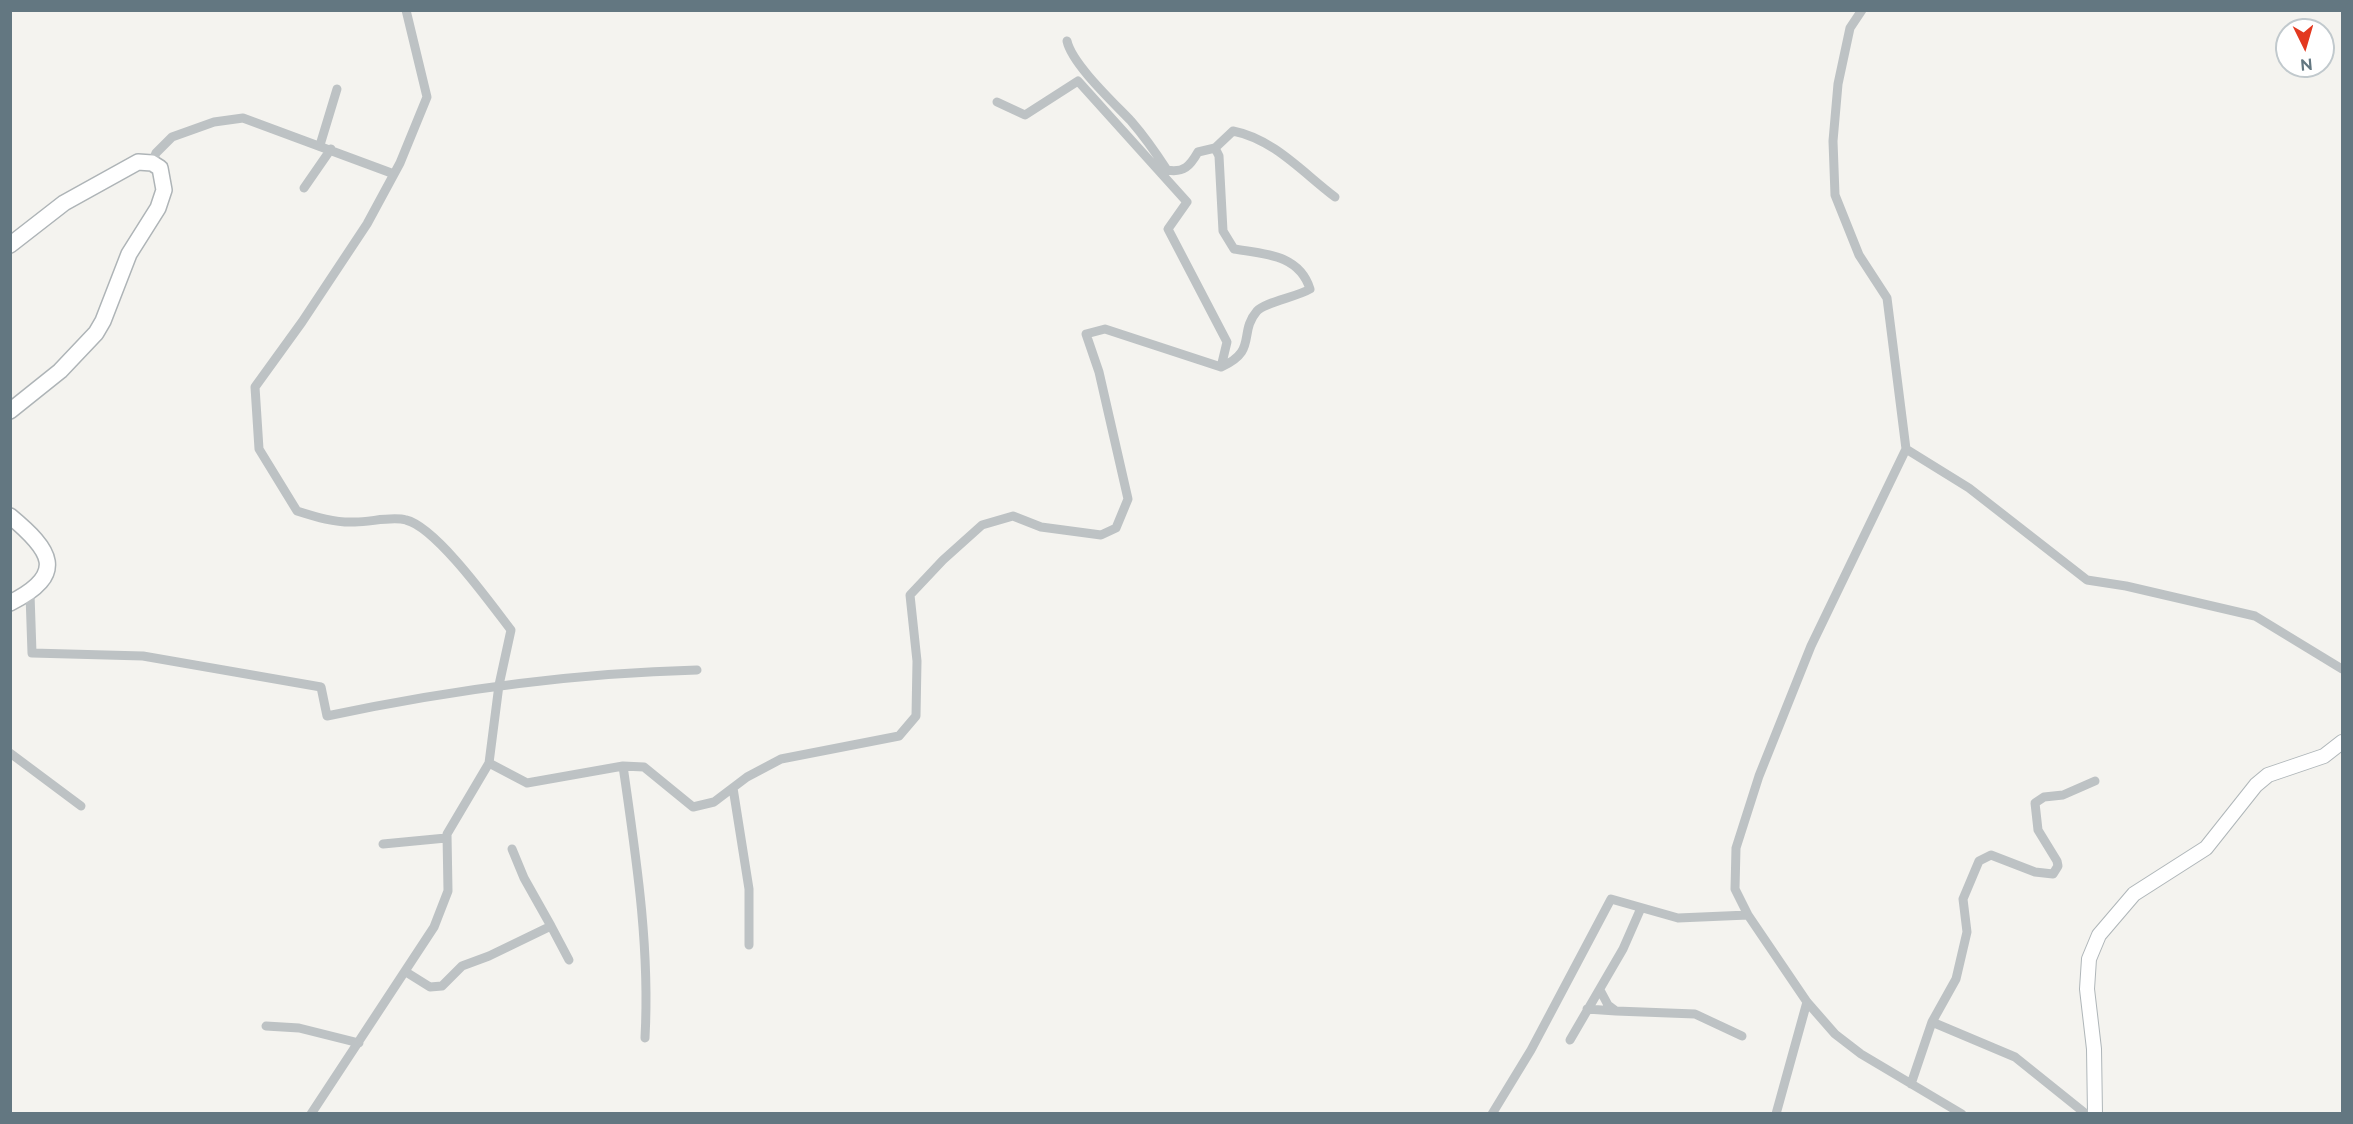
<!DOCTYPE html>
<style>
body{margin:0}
#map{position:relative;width:2353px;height:1124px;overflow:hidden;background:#f4f3ef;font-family:Raleway,sans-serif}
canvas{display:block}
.frame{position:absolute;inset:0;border:12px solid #637781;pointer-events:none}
.north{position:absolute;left:2275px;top:18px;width:60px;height:60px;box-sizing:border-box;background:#fff;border:2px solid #c1c9cd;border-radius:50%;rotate:175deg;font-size:16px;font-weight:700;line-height:24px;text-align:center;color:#637781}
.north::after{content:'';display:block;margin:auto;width:21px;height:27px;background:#e33920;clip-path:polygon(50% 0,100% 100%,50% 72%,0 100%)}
</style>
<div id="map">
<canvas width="2353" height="1124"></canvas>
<div class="frame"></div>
<div class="north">N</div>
</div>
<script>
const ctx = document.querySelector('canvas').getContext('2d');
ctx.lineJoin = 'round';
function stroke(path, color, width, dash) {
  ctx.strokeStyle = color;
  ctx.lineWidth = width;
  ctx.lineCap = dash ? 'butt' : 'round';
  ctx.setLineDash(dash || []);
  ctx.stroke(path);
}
const secondary = new Path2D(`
 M2095 1114 2094 1049 2087 989 2089 959 2099 935 2134 894 2206 848 2256 785 2268 775 2324 756 2342 742`);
const primary = new Path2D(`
 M10 245 64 203 138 162 152 163 160 168 164 190 158 208 129 254 103 321 96 333 60 371 10 411
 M10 516C51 550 68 574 10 603`);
stroke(secondary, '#afb6b9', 16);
stroke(primary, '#aeb4b7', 18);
stroke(new Path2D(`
 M1862 10 1850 28 1838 84 1833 141 1835 195 1859 255 1887 298 1906 449 1811 646 1759 776 1736 848 1735 889 1748 915 1807 1002 1835 1034 1861 1054 1962 1114
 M1067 41C1072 64 1114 103 1131 121 1144 136 1156 153 1167 170 1184 173 1190 166 1198 152L1215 148 1219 156 1223 231 1234 249C1264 254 1299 254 1310 289 1297 297 1265 302 1257 311 1238 333 1258 351 1221 367
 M320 145 337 89
 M1215 148 1233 131C1274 139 1303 173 1335 197
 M152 163 156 153 172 137 214 122 243 118 394 174
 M304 188 331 149
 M1906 449 1969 488 2087 580 2126 586 2255 616 2342 669
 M30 594 32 653 143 656 321 687 327 716C450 690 573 673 697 670
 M10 753 81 806
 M489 763 527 783 623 766 644 767 693 807 714 802 747 777 781 759 899 736 916 716 917 661 910 595 943 560 982 525 1013 516 1041 527 1101 535 1116 528 1128 499 1099 372 1086 334 1105 329 1221 367 1227 342 1168 229 1187 202 1078 81 1025 115 997 102
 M623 766C636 857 650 946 645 1038
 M733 788 749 889V945
 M383 844 446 838
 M512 849 524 878 551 926
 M406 972 430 987 442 986 462 966 489 956 551 926 569 960
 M1600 990 1608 1005 1616 1011 1695 1014 1742 1036
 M1587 1009 1616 1011
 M1932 1022 1956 979 1967 932 1963 899 1979 861 1991 855 2035 872 2053 874 2058 866 2057 861 2038 830 2035 803 2044 797 2063 795 2095 781
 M266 1026 299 1028 359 1043
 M1570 1040 1623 949 1641 908
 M1911 1084 1932 1022 2015 1057 2086 1114
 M311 1114 434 927 448 891 447 834 489 763 499 685 511 630C491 604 436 527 406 520 392 516 371 522 355 522 335 523 316 517 297 511L259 449 255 387 302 322 367 224 400 163 427 97 406 10
 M1492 1114 1531 1050 1611 899 1678 918 1748 915
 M1776 1114 1807 1002`), '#bdc2c4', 9);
stroke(secondary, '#fff', 14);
stroke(primary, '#fff', 15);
</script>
